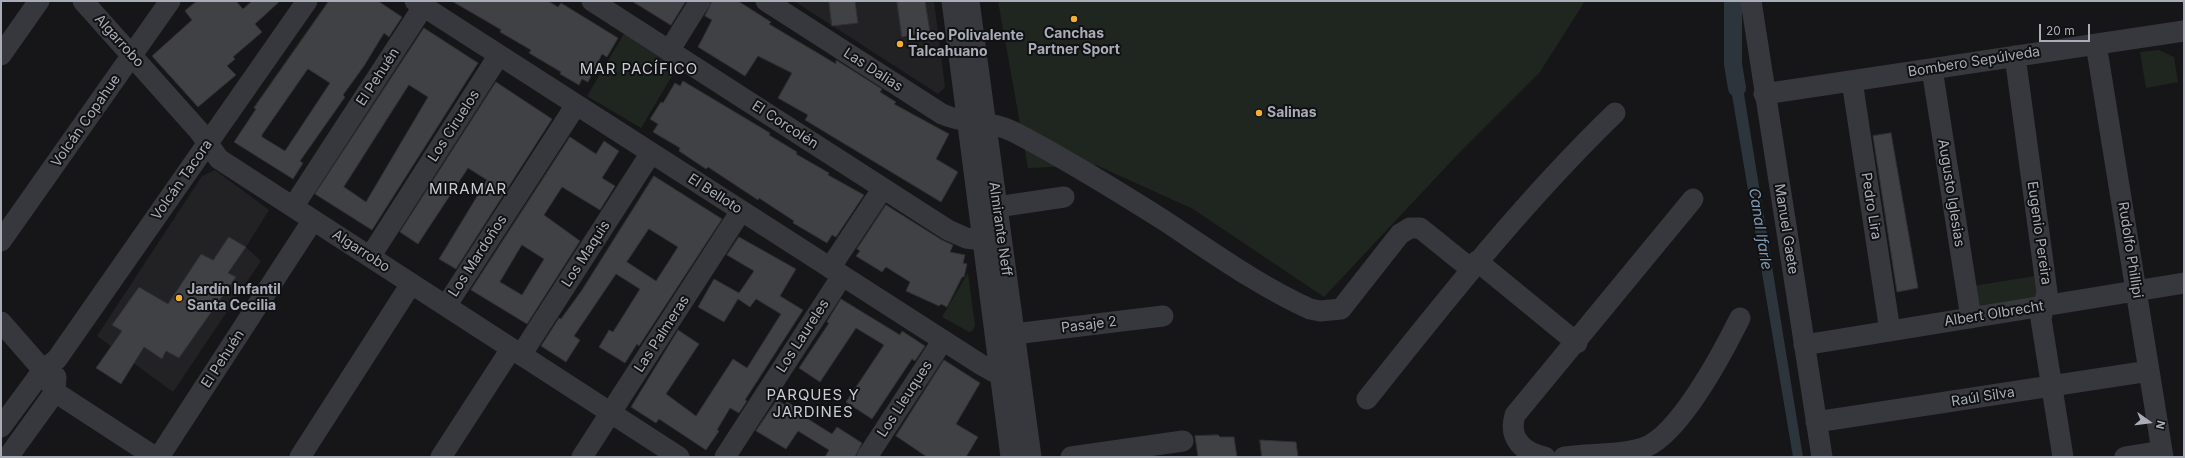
<!DOCTYPE html>
<meta charset="utf-8">
<style>
body{margin:0}
#map{position:relative;width:2185px;height:458px;overflow:hidden;background:#161618;font-family:Inter,sans-serif}
canvas{display:block}
.frame{position:absolute;inset:0;border:2px solid #a8adb8;pointer-events:none}
.north{position:absolute;left:2129px;top:402px;width:40px;height:40px;-webkit-text-stroke:3px #111113;paint-order:stroke;rotate:104deg;font-size:11px;font-weight:700;line-height:16px;text-align:center;color:#a8adb8}
.north::after{content:'';display:block;margin:auto;width:14px;height:18px;background:#a8adb8;clip-path:polygon(50% 0,100% 100%,50% 72%,0 100%)}
.scale{position:absolute;left:2039px;top:24px;width:51px;height:18px;box-sizing:border-box;border:2px solid #a8adb8;border-top:0;padding-left:5px;font-size:12px;line-height:14px;white-space:nowrap;color:#a8adb8;-webkit-text-stroke:3px #111113;paint-order:stroke}
</style>
<div id="map">
<canvas width="2185" height="458"></canvas>
<div class="frame"></div>
<div class="north">N</div>
<div class="scale">20 m</div>
</div>
<script>
const ctx = document.querySelector('canvas').getContext('2d');
ctx.lineJoin = 'round';
function paint(path, color) {
  ctx.fillStyle = color;
  ctx.fill(path, 'evenodd');
}
function stroke(path, color, width, dash) {
  ctx.strokeStyle = color;
  ctx.lineWidth = width;
  ctx.lineCap = dash ? 'butt' : 'round';
  ctx.setLineDash(dash || []);
  ctx.stroke(path);
}
function drawText(font, color, halo, rows, align = 'center') {
  ctx.font = font + ' Inter,sans-serif';
  ctx.lineWidth = 4;
  ctx.setLineDash([]);
  ctx.textBaseline = 'middle';
  ctx.strokeStyle = halo;
  ctx.fillStyle = color;
  for (const [text, x, y, turn = 0] of rows) {
    ctx.save();
    ctx.translate(x, y);
    ctx.rotate((+turn || 0) * Math.PI / 180);
    ctx.textAlign = isNaN(turn) ? turn : align;
    if (halo) ctx.strokeText(text, 0, 0);
    ctx.fillText(text, 0, 0);
    ctx.restore();
  }
}
paint(new Path2D(`
 M794 1H934L945 87 938 94Z
 M215 170 269 210 246 247 261 261 173 392 97 336 202 176Z`), '#222225');
paint(new Path2D(`
 M998 1H1585L1540 72 1460 152 1324 297 1193 209 1096 165 1028 168Z
 M625 32 679 64 641 128 587 96Z
 M2159 50 2174 57 2178 82 2146 88 2140 52Z
 M968 273 975 326 972 331 969 332 942 317Z
 M2041 275 2039 301 1977 307 1973 286Z`), '#1e261f');
paint(new Path2D(`
 M1739 63 1803 457H1793L1731 89 1728 64Z`), '#2c353c');
stroke(new Path2D(`
 M1733 1V64L1737 88`), '#2c353c', 18);
const building = new Path2D(`
 M197 1H236L243 9 252 1H280L255 24 262 32 233 57 235 59 227 66 236 75 198 107 152 56 192 20 185 11Z
 M329 1H378L402 17 389 37 384 33 364 66 343 95 345 97 300 161 303 163 293 179 234 142 256 109 254 108ZM308 69 330 83 285 151 262 137V135Z
 M452 1H548L558 7 561 3 618 38 607 57 602 54 588 82 582 79 579 85 560 74 561 72 529 53 531 50 500 32 501 30Z
 M632 1H686L671 25Z
 M712 1H738L771 22 769 24 836 64V60L882 89 880 92 896 102 894 104 949 134 936 159 958 172 941 202 805 120 808 115 778 98 792 73 758 56 745 76 698 47 712 20 705 16Z
 M829 1H855L858 23 832 26Z
 M897 1H925L930 32 902 37Z
 M424 28 478 63 372 230 315 194ZM409 85 428 97 366 202 344 187Z
 M683 81 770 133 769 135 797 152 796 154 829 173 828 175 864 195 836 237 832 235 827 243 793 223 794 221 759 198 758 200 708 167 706 169 679 151 680 148 653 132 658 124 650 119 661 102 663 103 675 83 680 86Z
 M496 82 552 119 456 269 439 259 487 180 468 168 418 244 400 232Z
 M1891 133 1918 288 1897 292 1873 136Z
 M570 137 596 154 604 141 619 151 602 178 615 186 600 210 562 187 544 215 580 241 527 324 471 290ZM522 245 544 259 522 295 500 282Z
 M654 176 722 219 639 346 637 344 625 363 599 347 609 330 613 332 640 289 616 274 574 336 580 340 566 362 541 346 559 318 561 319 582 290ZM649 229 678 247 656 281 627 262Z
 M886 205 942 240 953 245 950 252 965 255 963 263 967 264 964 277H962L947 307 941 304 939 306 906 291 910 282 886 267 882 272 856 256 860 251 857 249Z
 M229 237 246 247 228 273 236 277 179 358 166 351 162 359 144 347 121 384 96 368 122 331 112 325 139 287 168 304 201 254 213 260Z
 M739 237 796 269 780 296 803 310 745 400 747 401 739 413 730 408 717 430 719 431 706 450 659 419 656 423 631 407 678 330 699 344 666 394 696 416 733 359 747 368 781 314 756 299 750 307 738 299 724 322 698 307 714 279 739 293 754 271 727 255Z
 M841 299 900 335 902 331 925 346 915 361 912 359 872 419 846 402 884 345 856 328 820 382 799 368 829 323 827 322Z
 M944 360 980 383 956 424 978 437 966 457H927L896 436Z
 M777 400 785 405 787 402 810 416 808 419 832 434 837 427 862 443 855 457H825L829 450 798 431 786 449 756 431Z
 M1218 435 1220 437H1234L1237 457H1198L1195 436Z
 M1260 440 1296 442 1298 457H1262Z`);
paint(building, '#404145');
stroke(building, '#303034', 1);
stroke(new Path2D(`
 M83 1 199 131 219 159 679 457
 M415 1 980 364 1000 375 1020 374
 M592 1 948 230 966 238 982 240
 M766 1 942 114C966 125 991 120 1014 132 1066 159 1116 190 1165 221 1212 252 1259 286 1310 309L1320 311 1341 309 1400 234 1410 228H1420L1471 269
 M952 1 1011 457
 M969 1 1031 457
 M1751 1 1822 457
 M2096 44 2163 457
 M669 51 700 1
 M1 55 39 1
 M2015 56 2047 292 2041 319 2063 457
 M1932 69 1971 318
 M1852 81 1890 331
 M1764 94 2184 31
 M293 207 423 7
 M997 207 1064 197
 M1 241 170 1
 M370 257 499 55
 M1477 261 1577 343
 M830 268 883 188
 M446 306 576 105
 M1 322 43 370 55 392 155 457
 M1014 334 1163 316
 M1804 345 2184 283
 M521 355 651 153
 M1367 399C1446 300 1524 201 1615 113
 M1816 422 2149 371
 M1 427 43 370 57 359 307 1
 M8 457 55 392 56 377
 M159 457 313 220
 M300 457 411 284
 M441 457 511 349
 M582 457 741 211
 M725 457 842 276
 M867 457 943 340
 M1071 457 1183 441
 M1545 457C1523 453 1508 438 1515 415L1693 199
 M1564 457C1589 453 1618 456 1643 448 1679 436 1723 352 1740 318
 M2125 457 2162 451`), '#37383d', 21);
for (const [x, y, r, color] of [
 [1074,19,4,"#f2b134"],
 [900,44,4,"#f2b134"],
 [1259,113,4,"#f2b134"],
 [179,298,4,"#f2b134"]
]) {
  const dot = new Path2D();
  dot.arc(x, y, r, 0, 2 * Math.PI);
  ctx.fillStyle = color;
  ctx.fill(dot);
  stroke(dot, '#111113', 1.5);
}
drawText('bold 14px', '#a8adb8', '#111113', [
 ["Canchas",1074,34,"center"],
 ["Partner Sport",1074,50,"center"],
 ["Liceo Polivalente",908,36],
 ["Talcahuano",908,52],
 ["Salinas",1267,113],
 ["Jardín Infantil",187,290],
 ["Santa Cecilia",187,306]
], 'left');
drawText('14px', '#a8adb8', '#111113', [
 ["Algarrobo",119,41,48],
 ["Bombero Sepúlveda",1974,62,-9],
 ["Las Dalias",873,70,33],
 ["El Pehuén",378,77,-57],
 ["Volcán Copahue",86,121,-55],
 ["El Corcolén",785,125,33],
 ["Los Ciruelos",454,126,-57],
 ["Volcán Tacora",182,180,-55],
 ["Augusto Iglesias",1951,193,81],
 ["El Belloto",715,194,33],
 ["Pedro Lira",1871,206,81],
 ["Almirante Neff",1000,229,82],
 ["Manuel Gaete",1786,229,81],
 ["Eugenio Pereira",2039,233,82],
 ["Rudolfo Phillipi",2130,250,81],
 ["Algarrobo",361,251,33],
 ["Los Maquis",586,254,-57],
 ["Los Mardoños",478,256,-57],
 ["Albert Olbrecht",1994,314,-9],
 ["Pasaje 2",1089,325,-7],
 ["Las Palmeras",662,334,-57],
 ["Los Laureles",803,336,-57],
 ["El Pehuén",223,359,-57],
 ["Raúl Silva",1983,397,-9],
 ["Los Lleuques",905,399,-57]
]);
ctx.letterSpacing = '1px';
drawText('15px', '#c9ccd4', '#111113', [
 ["MAR PACÍFICO",639,69],
 ["MIRAMAR",468,189],
 ["PARQUES Y",813,395],
 ["JARDINES",813,412]
]);
ctx.letterSpacing = '0px';
drawText('italic 15px', '#7f9bb3', '#111113', [
 ["Canal Ifarle",1760,229,81]
]);
</script>
